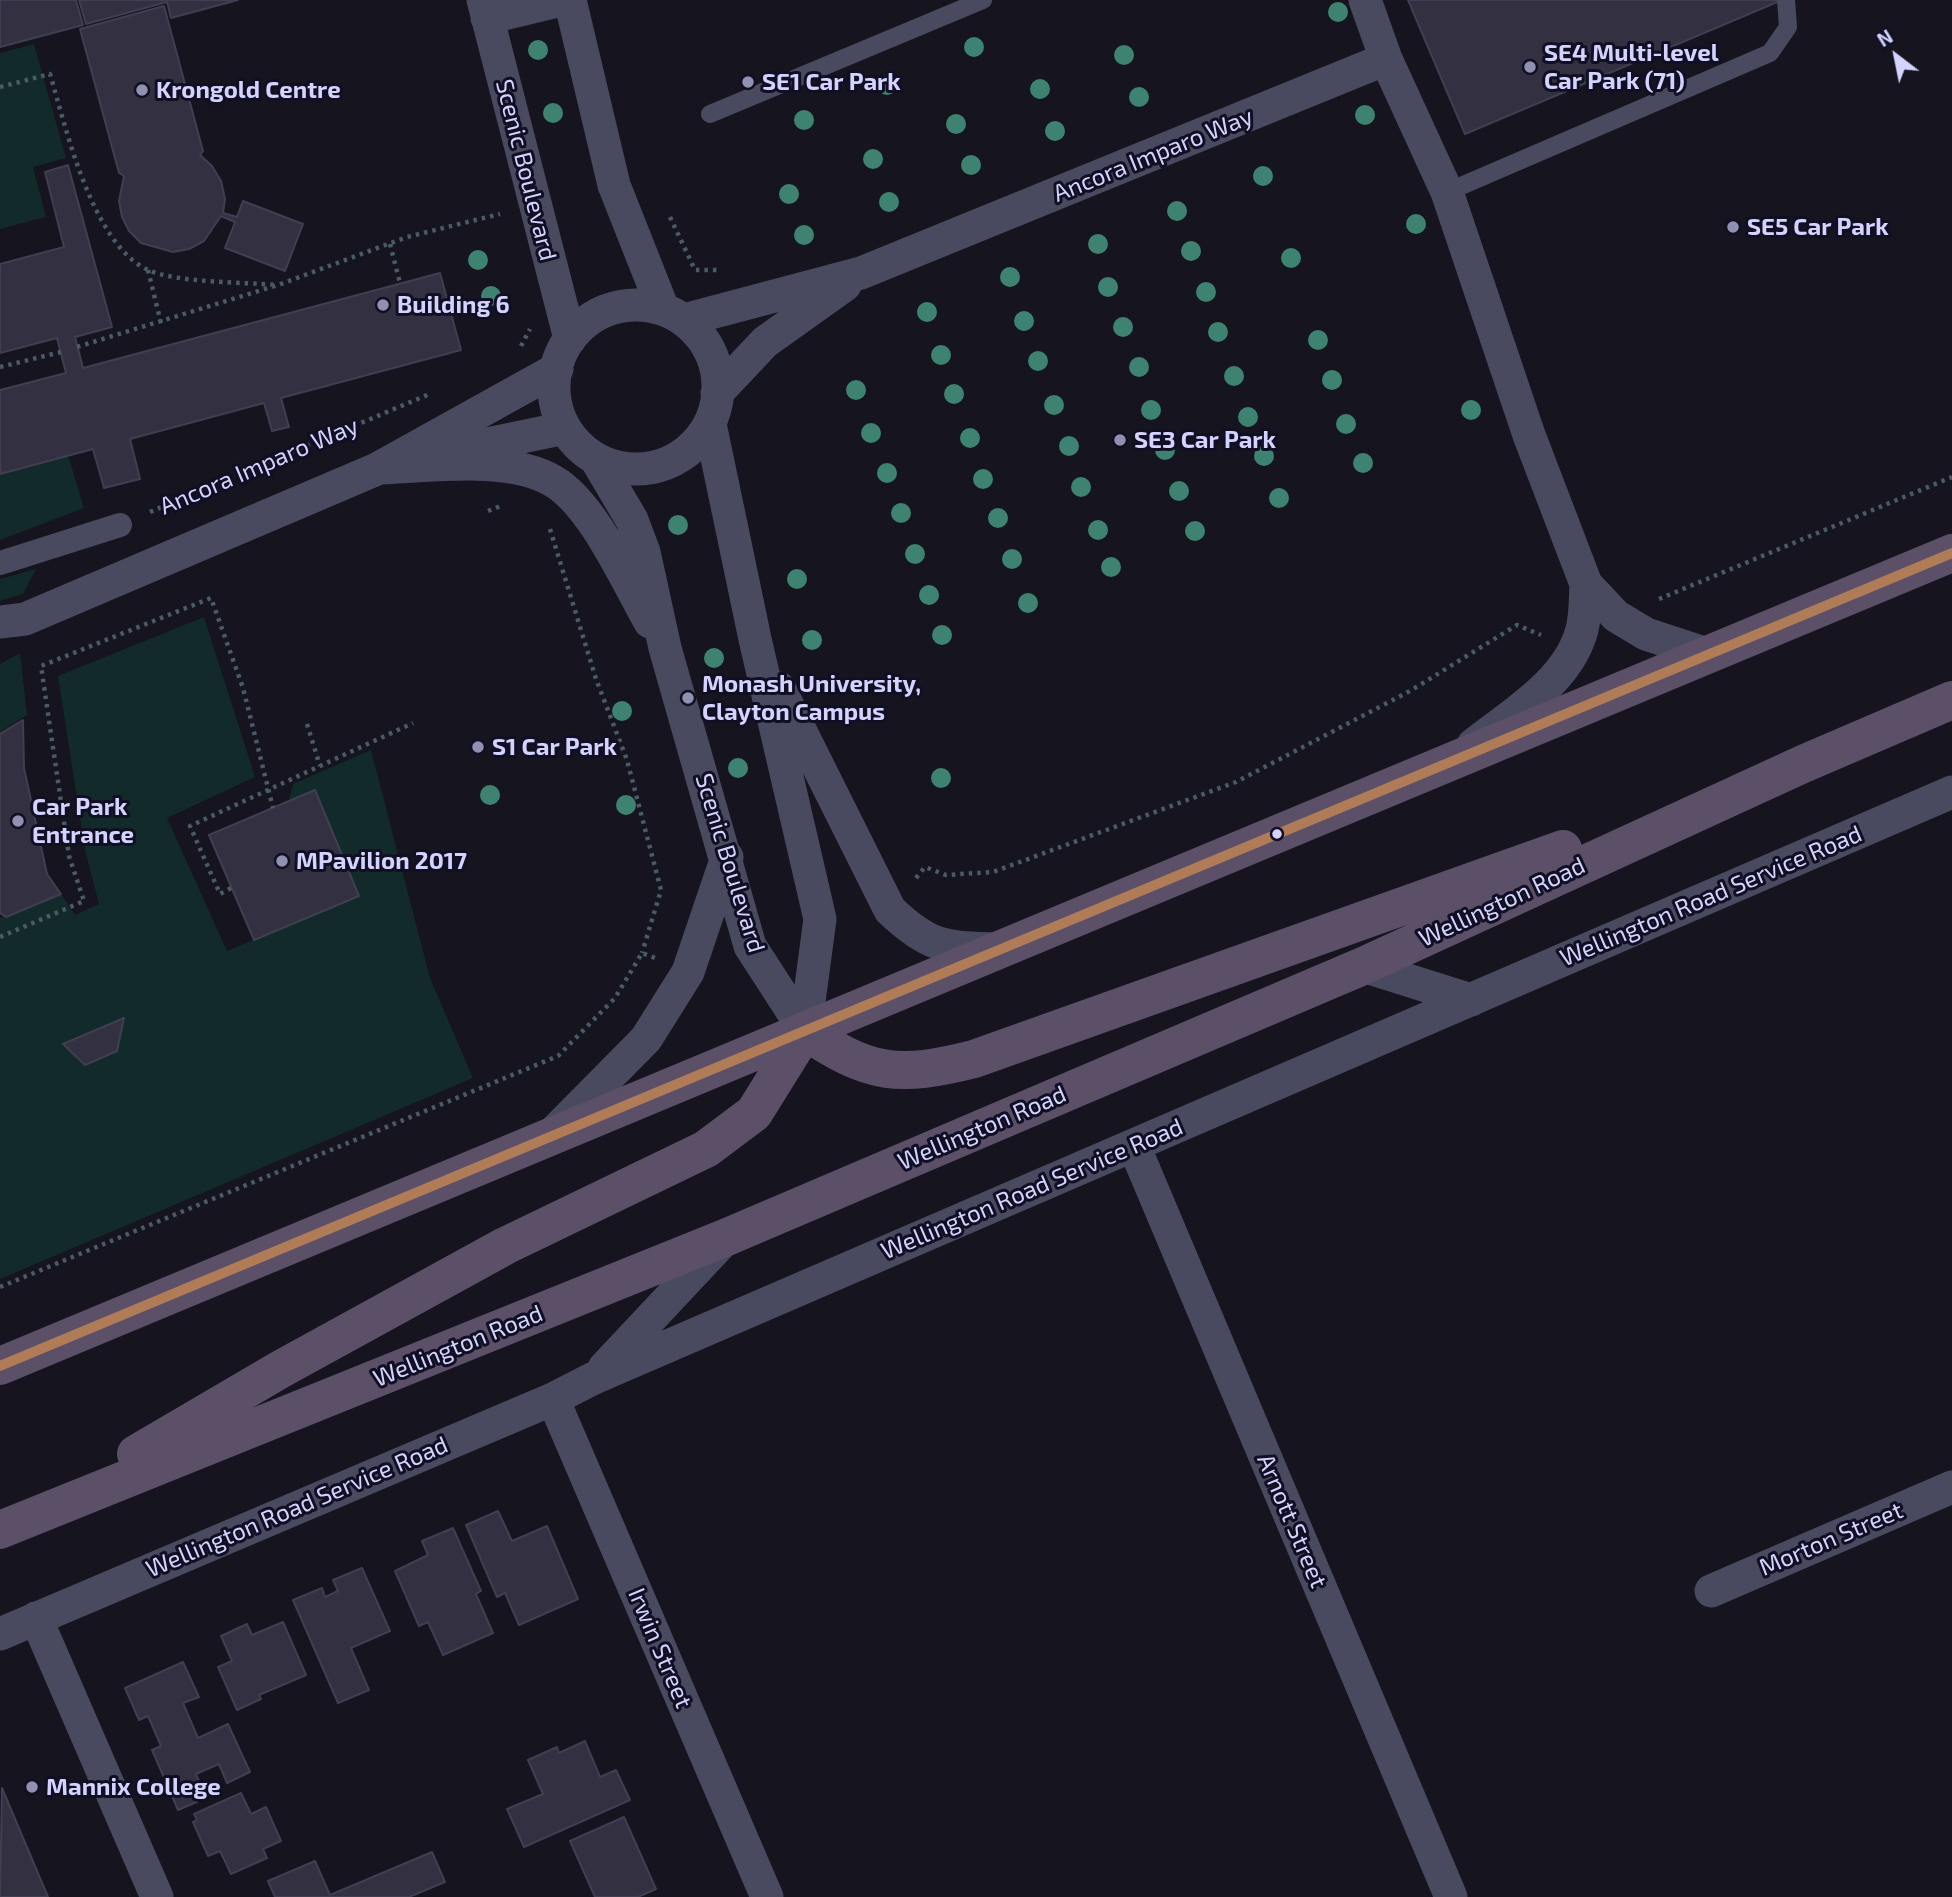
<!DOCTYPE html>
<style>
body{margin:0}
#map{position:relative;width:1952px;height:1897px;overflow:hidden;background:#15141f;font-family:"Exo 2",sans-serif}
canvas{display:block}
.north{position:absolute;left:1861px;top:21px;width:70px;height:70px;-webkit-text-stroke:5px #110f24;paint-order:stroke;rotate:328deg;font-size:19px;font-weight:700;line-height:28px;text-align:center;color:#d4d3fe}
.north::after{content:'';display:block;margin:auto;width:24px;height:32px;background:#d4d3fe;clip-path:polygon(50% 0,100% 100%,50% 72%,0 100%)}
</style>
<div id="map">
<canvas width="1952" height="1897"></canvas>
<div class="north">N</div>
</div>
<script>
const ctx = document.querySelector('canvas').getContext('2d');
ctx.lineJoin = 'round';
function paint(path, color) {
  ctx.fillStyle = color;
  ctx.fill(path, 'evenodd');
}
function stroke(path, color, width, dash) {
  ctx.strokeStyle = color;
  ctx.lineWidth = width;
  ctx.lineCap = dash ? 'butt' : 'round';
  ctx.setLineDash(dash || []);
  ctx.stroke(path);
}
function drawText(font, color, halo, rows, align = 'center') {
  ctx.font = font + ' "Exo 2",sans-serif';
  ctx.lineWidth = 6;
  ctx.setLineDash([]);
  ctx.textBaseline = 'middle';
  ctx.strokeStyle = halo;
  ctx.fillStyle = color;
  for (const [text, x, y, turn = 0] of rows) {
    ctx.save();
    ctx.translate(x, y);
    ctx.rotate((+turn || 0) * Math.PI / 180);
    ctx.textAlign = isNaN(turn) ? turn : align;
    if (halo) ctx.strokeText(text, 0, 0);
    ctx.fillText(text, 0, 0);
    ctx.restore();
  }
}
paint(new Path2D(`
 M34 44 66 158 33 167 46 217 0 229V53Z
 M68 455 84 508 0 540V474Z
 M36 569 23 594 0 601V579Z
 M204 617 255 777 167 818 227 951 359 896 315 791 289 801 293 784 371 750 430 978 473 1078 0 1279V918L61 894 75 915 99 904 85 850 58 676Z
 M20 653 27 715 0 732V664Z`), '#122a29');
const building = new Path2D(`
 M0 0H76L83 25 0 47Z
 M79 0H238L171 18 167 2 86 24Z
 M1408 0H1782L1465 134Z
 M164 6 203 151 200 155 212 166 221 181 225 199 223 213 237 217 243 201 303 224 285 271 225 248 235 222 221 216 204 241 189 249 173 252 141 243 129 231 122 217 119 201 124 176 119 173 80 29Z
 M68 165 112 327 75 337 83 368 440 273 461 350 281 398 289 427 272 431 264 403 130 439 140 479 104 488 93 449 0 474V390L66 373 57 338 0 353V264L64 247 45 172Z
 M23 720 24 768 47 874 61 894 6 917 0 913V734Z
 M315 790 359 896 254 940 209 835Z
 M124 1018 117 1051 85 1065 63 1044Z
 M498 1511 512 1541 547 1526 578 1599 519 1625 505 1593 497 1597 466 1525Z
 M453 1528 481 1591 476 1594 493 1633 443 1655 428 1622 419 1626 395 1571 428 1555 422 1541Z
 M362 1568 390 1631 351 1648 369 1690 338 1703 293 1600 322 1588 325 1597 338 1591 333 1580Z
 M283 1622 306 1675 259 1695 261 1699 237 1710 218 1667 232 1661 221 1636 247 1624 252 1635Z
 M183 1662 199 1697 183 1703 198 1738 228 1724 250 1772 227 1783 219 1764 196 1774 206 1798 178 1810 152 1750 161 1746 148 1716 139 1720 125 1688Z
 M585 1741 600 1777 616 1770 630 1800 524 1847 507 1809 543 1794 528 1760 557 1747 559 1753Z
 M2 1788 48 1897H0Z
 M241 1793 251 1814 266 1807 281 1841 263 1849 267 1858 231 1874 220 1851 208 1856 193 1822 197 1820 194 1814Z
 M624 1817 656 1889 638 1897H595L570 1841Z
 M432 1852 445 1882 409 1897H275L268 1881 315 1861 330 1895Z`);
paint(building, '#333141');
stroke(building, '#403e52', 2);
stroke(new Path2D(`
 M0 87 50 74C66 128 92 244 148 270 177 283 243 282 276 285
 M670 217 695 270H718
 M390 244 400 283
 M148 270 161 323
 M521 346 530 329
 M77 347 278 285 407 237 500 214
 M0 367 61 352
 M488 511 503 505
 M150 512 432 393
 M550 529 596 679 627 760 661 890 642 953
 M1659 599 1952 477
 M307 724 320 766
 M916 878 925 867 946 875 993 872 1236 782 1410 691 1517 625 1541 635
 M231 888 220 894 190 826 413 723
 M0 937 84 901 69 856 41 666 211 598 243 688 273 808
 M0 1287 558 1056 615 998 642 953 655 958`), '#4a5a66', 4.5, [3.5, 5]);
stroke(new Path2D(`
 M710 114 983 0
 M1447 192 1770 53 1788 27 1786 0`), '#494a5f', 18);
stroke(new Path2D(`
 M0 563 120 525`), '#494a5f', 24);
stroke(new Path2D(`
 M483 0 570 339
 M570 0 614 185 663 309
 M1365 0 1386 59 1447 192 1529 435 1586 584 1616 616 1646 634 1710 655
 M487 18 562 0
 M554 387a82 82 0 1 1 164 0a82 82 0 1 1-164 0Z
 M684 320 861 273 1386 59
 M717 393 765 342 845 285
 M710 424 755 639 820 919 805 1031
 M444 453 565 428
 M596 459 632 520 644 552 665 648 750 946 805 1031
 M383 468C433 466 509 455 553 481 593 504 627 582 650 622
 M0 622 25 619 377 469 557 369
 M779 688 890 910C931 949 945 947 999 949
 M1473 745C1512 714 1566 683 1581 633 1586 618 1585 599 1586 584
 M1363 966 1471 1000
 M551 1135 646 1039 688 972 727 857
 M1134 1146 1451 1897
 M604 1368 725 1239
 M553 1399 767 1897
 M1711 1591 1952 1487
 M36 1618 157 1897
 M0 1634 553 1399 594 1378 1952 792`), '#494a5f', 33);
stroke(new Path2D(`
 M805 1031C870 1075 898 1078 974 1059L1563 849
 M0 1366 1952 553
 M136 1454 281 1369 505 1246 706 1149 754 1113 805 1031
 M0 1530 727 1237 1363 966 1803 764 1952 700`), '#5c4f68', 38);
stroke(new Path2D(`
 M0 1366 1952 553`), '#b07c57', 10);
ctx.fillStyle = '#3e8271';
for (const [x, y] of [
 [1338,12],
 [974,47],
 [538,50],
 [1124,55],
 [887,85],
 [1040,89],
 [1139,97],
 [553,113],
 [1365,115],
 [804,120],
 [956,124],
 [1055,131],
 [873,159],
 [971,165],
 [1263,176],
 [789,194],
 [889,202],
 [1177,211],
 [1416,224],
 [804,235],
 [1098,244],
 [1191,251],
 [1291,258],
 [478,260],
 [1010,277],
 [1108,287],
 [1206,292],
 [491,296],
 [927,312],
 [1024,321],
 [1123,327],
 [1218,332],
 [1318,340],
 [941,355],
 [1038,361],
 [1139,367],
 [1234,376],
 [1332,380],
 [856,390],
 [954,394],
 [1054,405],
 [1151,410],
 [1471,410],
 [1248,417],
 [1346,424],
 [871,433],
 [970,438],
 [1069,446],
 [1165,450],
 [1264,456],
 [1363,463],
 [887,473],
 [983,479],
 [1081,487],
 [1179,491],
 [1279,498],
 [901,513],
 [998,518],
 [678,525],
 [1098,530],
 [1195,531],
 [915,554],
 [1012,559],
 [1111,567],
 [797,579],
 [929,595],
 [1028,603],
 [942,635],
 [812,640],
 [714,658],
 [622,711],
 [738,768],
 [941,778],
 [490,795],
 [626,805]
]) {
  ctx.beginPath();
  ctx.arc(x, y, 10, 0, 2 * Math.PI);
  ctx.fill();
}
for (const [x, y, r, color] of [
 [1530,67,7,"#9190b0"],
 [748,82,7,"#9190b0"],
 [142,90,7,"#9190b0"],
 [1733,227,7,"#9190b0"],
 [383,305,7,"#9190b0"],
 [1120,440,7,"#9190b0"],
 [688,698,7,"#9190b0"],
 [478,747,7,"#9190b0"],
 [18,821,7,"#9190b0"],
 [1277,834,6,"#d4d3fe"],
 [282,861,7,"#9190b0"],
 [32,1787,7,"#9190b0"]
]) {
  const dot = new Path2D();
  dot.arc(x, y, r, 0, 2 * Math.PI);
  ctx.fillStyle = color;
  ctx.fill(dot);
  stroke(dot, '#110f24', 2.5);
}
drawText('bold 24px', '#d4d3fe', '#110f24', [
 ["SE4 Multi-level",1544,53],
 ["Car Park (71)",1544,81],
 ["SE1 Car Park",762,82],
 ["Krongold Centre",156,90],
 ["SE5 Car Park",1747,227],
 ["Building 6",397,305],
 ["SE3 Car Park",1134,440],
 ["Monash University,",702,684],
 ["Clayton Campus",702,712],
 ["S1 Car Park",492,747],
 ["Car Park",32,807],
 ["Entrance",32,835],
 ["MPavilion 2017",296,861],
 ["Mannix College",46,1787]
], 'left');
drawText('24px', '#d4d3fe', '#110f24', [
 ["Ancora Imparo Way",1153,155,-22],
 ["Scenic Boulevard",526,170,76],
 ["Ancora Imparo Way",259,466,-23],
 ["Scenic Boulevard",730,863,73],
 ["Wellington Road Service Road",1711,896,-23],
 ["Wellington Road",1502,902,-25],
 ["Wellington Road",982,1128,-23],
 ["Wellington Road Service Road",1032,1189,-23],
 ["Wellington Road",458,1346,-22],
 ["Wellington Road Service Road",297,1507,-23],
 ["Arnott Street",1292,1521,67],
 ["Morton Street",1831,1539,-23],
 ["Irwin Street",660,1648,67]
]);
</script>
